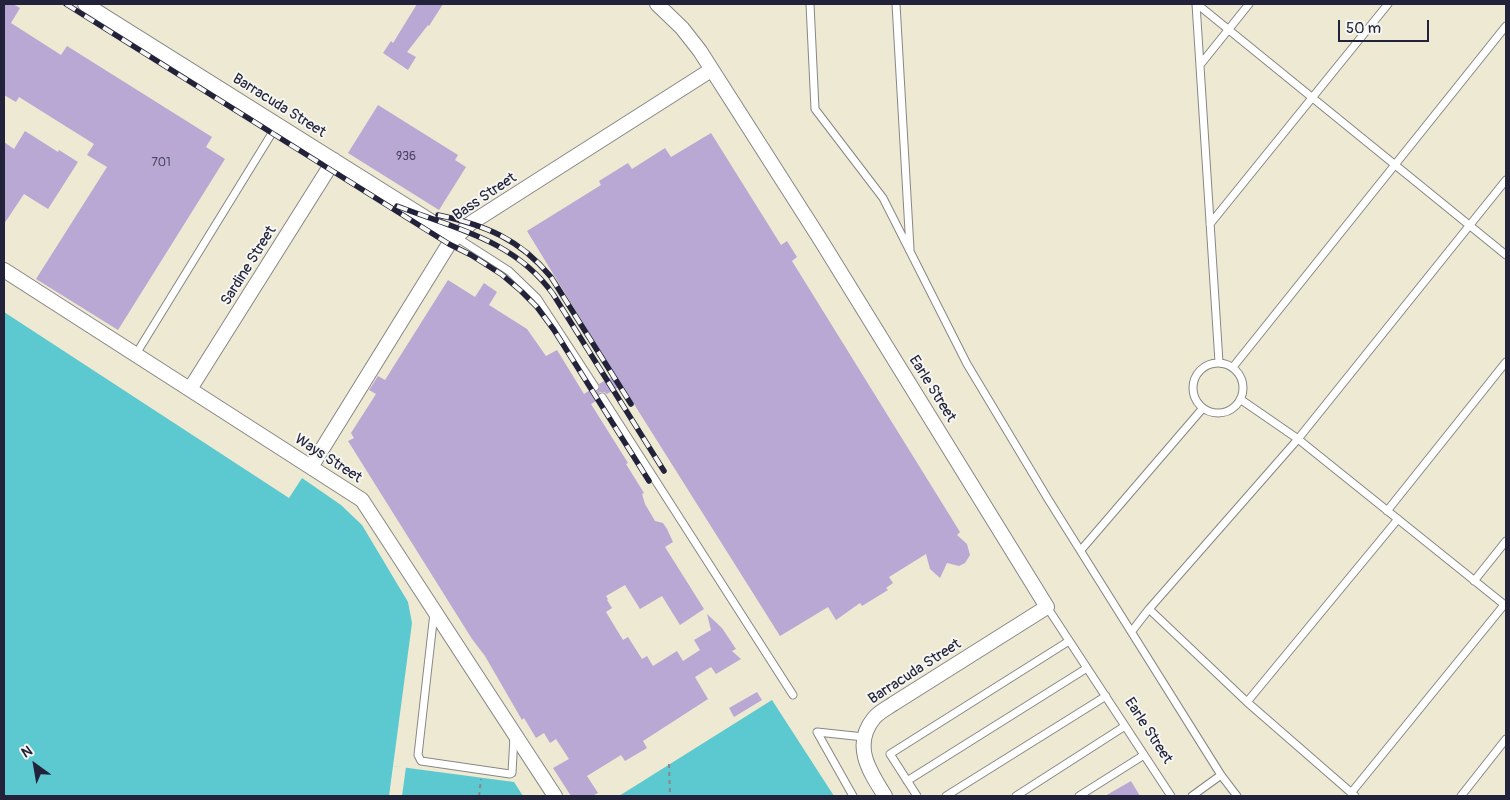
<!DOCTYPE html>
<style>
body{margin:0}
#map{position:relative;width:1510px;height:800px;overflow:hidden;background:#ede9d2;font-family:Pangolin,sans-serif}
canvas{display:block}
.frame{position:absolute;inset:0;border:5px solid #22223b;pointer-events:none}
.north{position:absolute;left:10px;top:740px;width:50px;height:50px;-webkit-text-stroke:4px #f6f6f2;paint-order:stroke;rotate:328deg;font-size:14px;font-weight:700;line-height:20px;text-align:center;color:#22223b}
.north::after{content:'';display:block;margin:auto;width:18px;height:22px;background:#22223b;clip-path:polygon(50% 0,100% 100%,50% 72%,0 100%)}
.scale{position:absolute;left:1338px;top:20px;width:91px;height:22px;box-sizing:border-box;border:2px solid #22223b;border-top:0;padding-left:6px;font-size:15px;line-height:18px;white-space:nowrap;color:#22223b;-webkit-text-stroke:4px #f6f6f2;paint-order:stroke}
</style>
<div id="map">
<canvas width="1510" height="800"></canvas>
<div class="frame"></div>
<div class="north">N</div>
<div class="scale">50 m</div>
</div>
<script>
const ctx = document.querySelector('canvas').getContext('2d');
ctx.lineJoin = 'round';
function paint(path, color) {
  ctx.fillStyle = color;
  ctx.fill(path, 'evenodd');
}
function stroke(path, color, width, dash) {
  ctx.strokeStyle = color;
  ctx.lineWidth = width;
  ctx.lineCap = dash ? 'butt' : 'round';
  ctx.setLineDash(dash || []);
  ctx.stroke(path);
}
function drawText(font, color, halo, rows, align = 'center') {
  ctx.font = font + ' Pangolin,sans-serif';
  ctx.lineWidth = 4;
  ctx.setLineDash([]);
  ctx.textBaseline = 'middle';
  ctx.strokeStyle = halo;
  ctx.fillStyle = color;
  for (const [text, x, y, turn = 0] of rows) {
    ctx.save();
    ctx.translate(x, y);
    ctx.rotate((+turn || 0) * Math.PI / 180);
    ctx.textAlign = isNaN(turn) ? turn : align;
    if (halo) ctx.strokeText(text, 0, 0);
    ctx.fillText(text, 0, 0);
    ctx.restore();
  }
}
paint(new Path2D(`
 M4 312 289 498 302 478 341 505 362 525 408 602 412 623 393 766 514 782 523 796H4Z
 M772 700 834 796H619Z`), '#5bc9cf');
paint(new Path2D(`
 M393 766 406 767 402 796H389Z`), '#ede9d2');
paint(new Path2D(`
 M4 4H13L20 8 11 23 61 55 67 46 212 137 206 147 225 159 118 330 36 279 107 167 87 155 94 144 19 97 16 102 4 95Z
 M417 4H443L429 26 428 25 407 52 416 57 408 70 383 53 391 41 393 43Z
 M378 105 458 155 455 160 466 167 439 210 348 153Z
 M25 131 58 152 59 150 78 162 48 209 24 194 4 224V142L14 149Z
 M711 133 781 245 787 241 797 257 792 261 960 532 957 535 967 544 970 555 965 563 959 566 947 563 940 578 930 569 926 554 889 577 893 583 886 588 888 590 862 606 860 603 836 620 828 607 780 636 622 385 607 394 604 392H600L597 395 598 400 591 404 628 463 626 464 644 493 642 494 645 504 655 521 663 523 667 529 673 542 665 547 704 609 680 625 662 596 640 609 625 585 606 596 608 599 607 600 612 608 606 612 623 640 628 637 642 659 647 656 653 666 677 651 683 661 700 650 694 640 711 630 707 614 722 628 736 649 732 651 741 659 716 674 711 667 695 677 708 699 643 741 647 748 625 761 621 755 587 776 598 793 592 796H571L553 768 569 759 556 739 550 743 544 733 536 738 524 718 522 720 485 656 472 639 348 441 354 438 351 433 376 394 369 390 378 376 385 380 448 280 475 297 484 283 497 292 489 305 527 329 546 356 557 350 584 394 590 390 595 392 598 391 600 387 599 384 615 375 527 231 601 185 599 181 628 163 632 169 665 148 671 157Z
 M757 692 762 700 734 717 729 708Z
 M1131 781 1140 796H1105Z`), '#b9a8d3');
const service = new Path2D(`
 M810 4 815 109 883 198 967 364 1048 499 1221 775
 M896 4 910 249
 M1196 4 1219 362
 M1197 4 1506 255
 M1200 65 1249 4
 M1210 224 1388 4
 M456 237 509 271 537 298 595 387
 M136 354 277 125
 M1193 388a25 25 0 1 1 50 0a25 25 0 1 1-50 0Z
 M1233 367 1506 26
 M602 397 793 695
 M1240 399 1298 439 1506 606
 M1387 511 1506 362
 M1081 550 1203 408
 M1474 581 1506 541
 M1047 607 1171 796
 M1149 609 1247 702 1355 796
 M434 613 418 755 421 761 510 774 512 773 514 736
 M1132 631 1149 609 1298 439 1506 180
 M1247 702 1398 519
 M907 781 1087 668
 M1351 793 1504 605
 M853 796 817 732 864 737
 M917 796 890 754 1069 641
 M946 796 1106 696
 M1016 796 1125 726
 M1079 796 1144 755
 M1192 796 1221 775 1237 796
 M1461 796 1506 739`);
const minor = new Path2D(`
 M85 4 456 237
 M657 4 682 28 700 51 820 239 1047 607 893 704C887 708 879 712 874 718 852 745 869 771 885 796
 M4 270 362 500 555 796
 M190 389 334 160
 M311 467 449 244 471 223 711 70`);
stroke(service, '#888686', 9);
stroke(minor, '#888686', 16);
stroke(new Path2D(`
 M669 764 670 796
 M479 796 481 779`), '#888686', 2, [4, 4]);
stroke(service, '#fff', 7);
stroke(minor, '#fff', 14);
const rail = new Path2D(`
 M66 4 449 244 471 255 501 274 521 291 537 307 554 330 649 481
 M397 206C456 229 514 240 553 294L664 471
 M438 215C485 225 520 239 551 277L631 404`);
stroke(rail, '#22223b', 5.5);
stroke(rail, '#f6f6f2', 4, [11]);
drawText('12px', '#484461', null, [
 ["936",406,157],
 ["701",161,163]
]);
drawText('15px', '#22223b', '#f6f6f2', [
 ["Barracuda Street",279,106,32],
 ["Bass Street",485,197,-34],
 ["Sardine Street",249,266,-58],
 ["Earle Street",932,389,58],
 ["Ways Street",328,459,33],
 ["Barracuda Street",915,672,-33],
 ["Earle Street",1148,731,57]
]);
</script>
